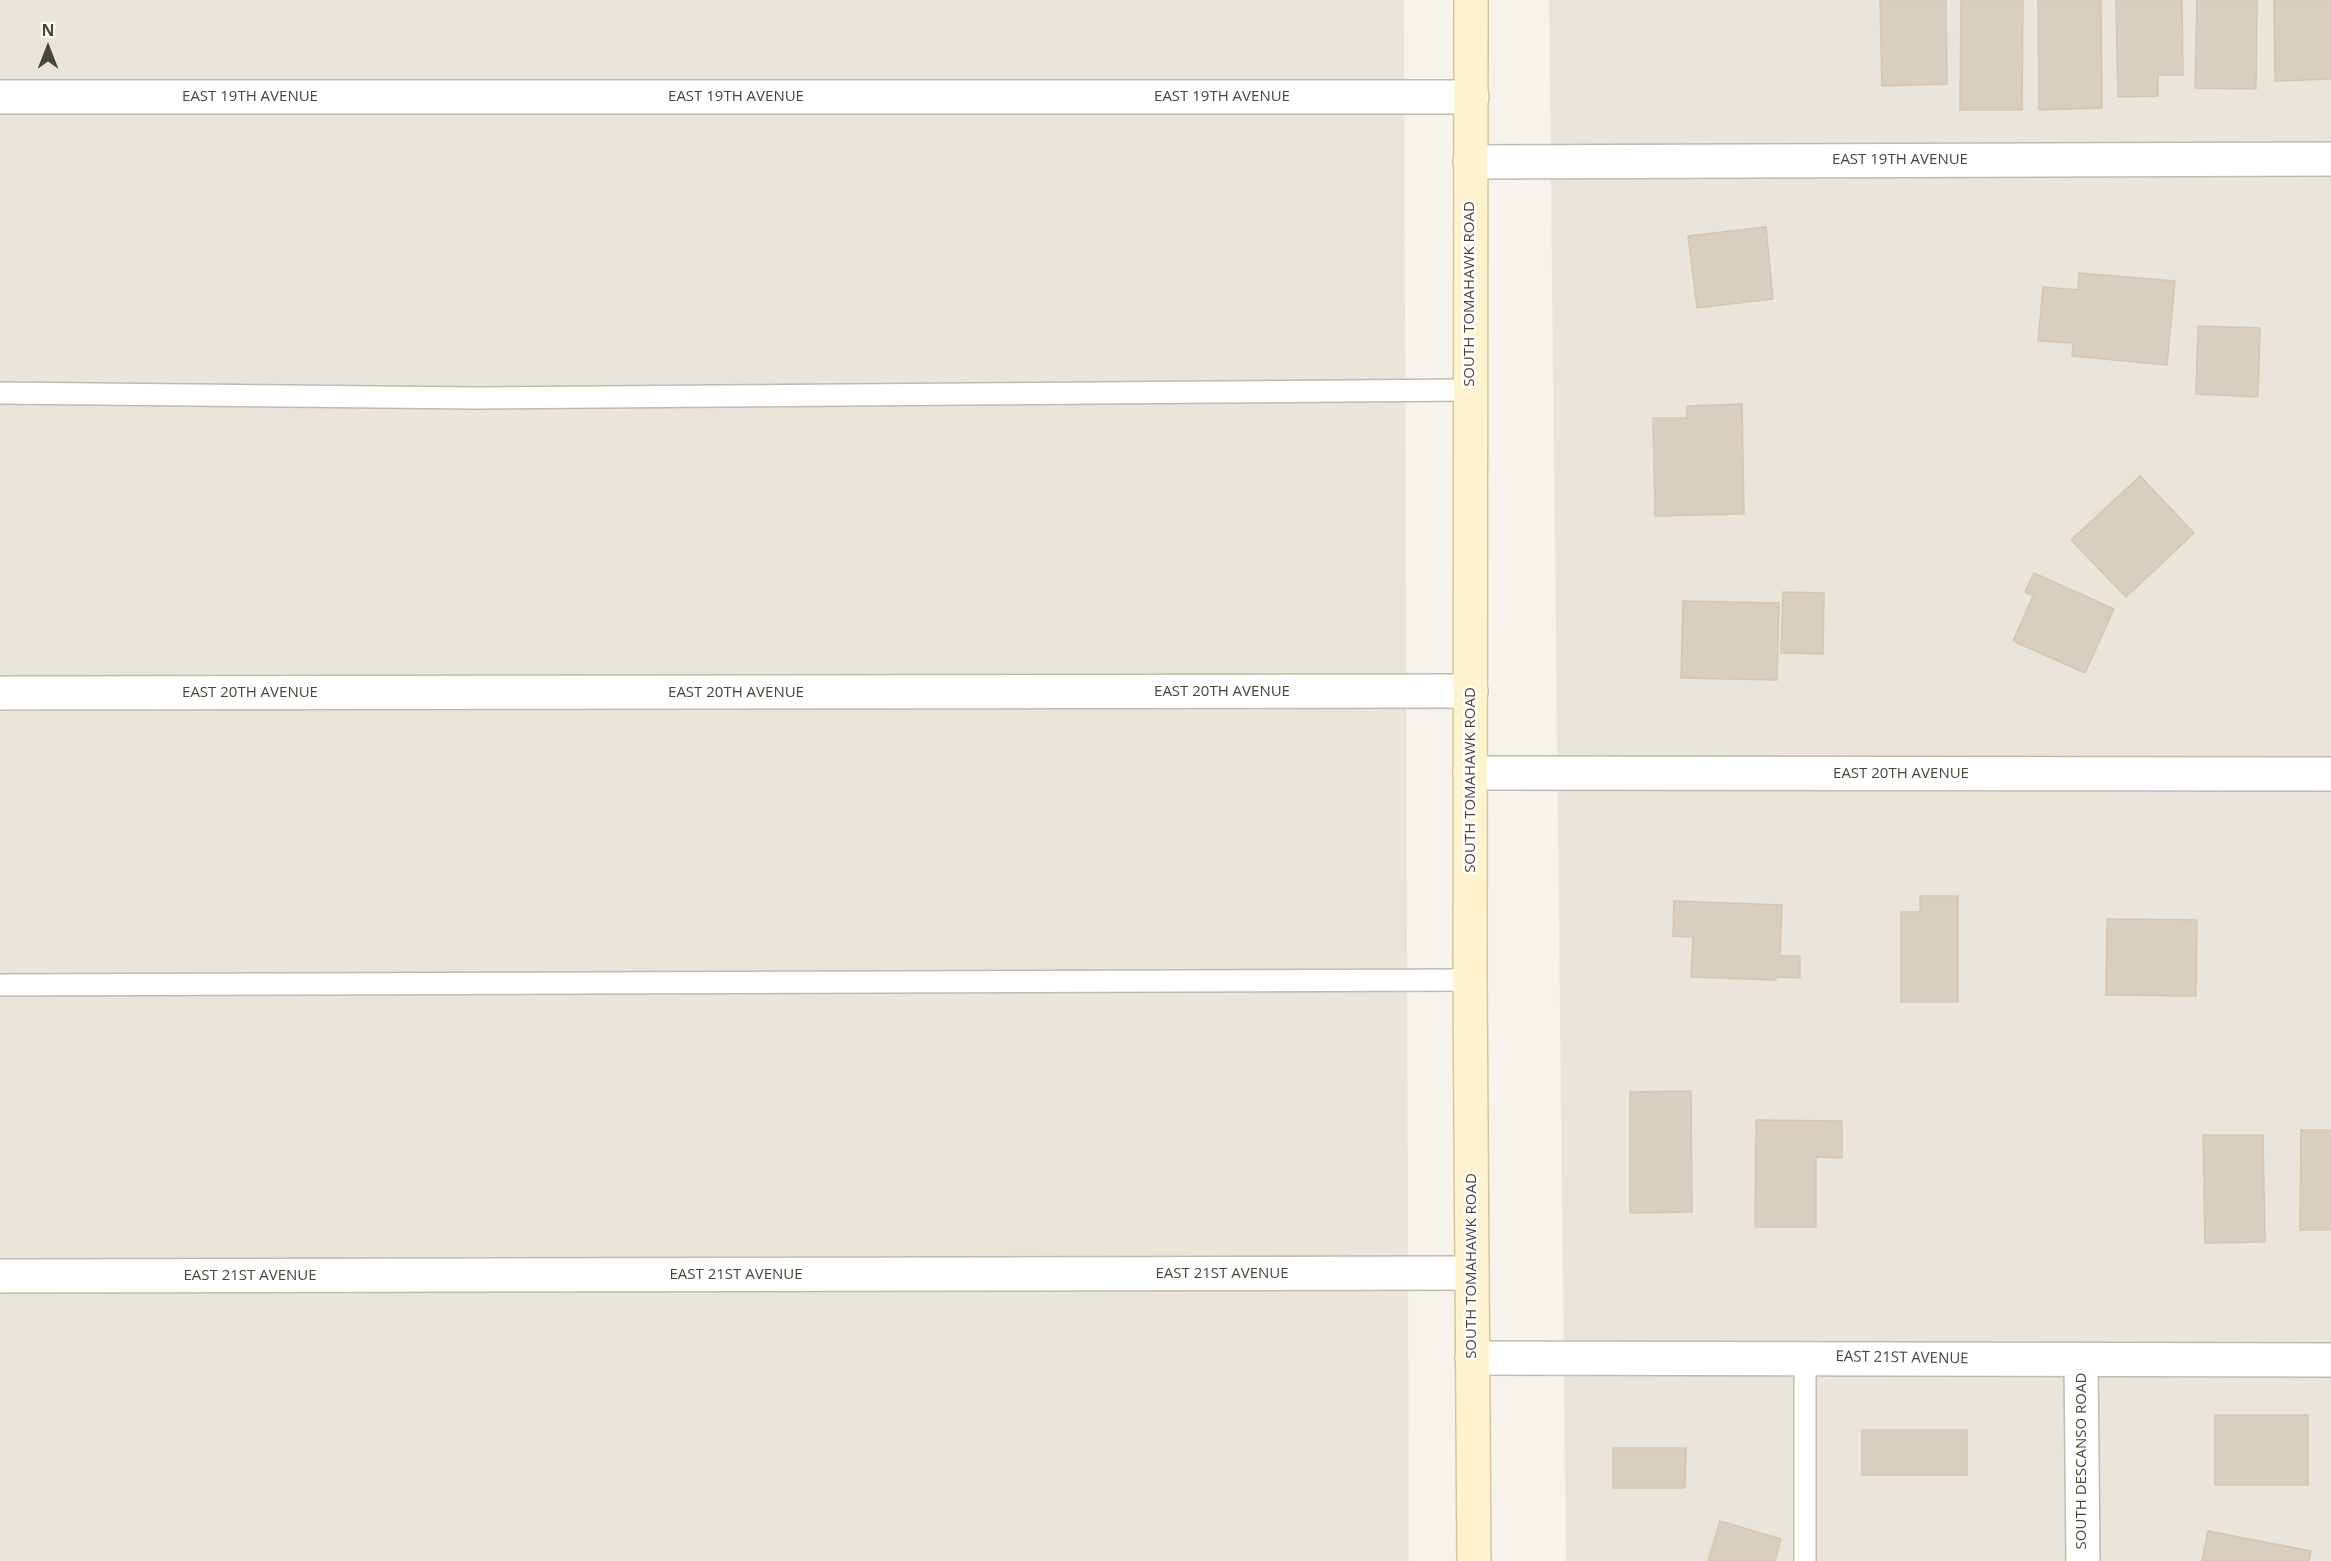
<!DOCTYPE html>
<style>
body{margin:0}
#map{position:relative;width:2331px;height:1561px;overflow:hidden;background:#f6f3ec;font-family:"Open Sans",sans-serif}
canvas{display:block}
.north{position:absolute;left:18px;top:18px;width:60px;height:60px;-webkit-text-stroke:4px #fff;paint-order:stroke;rotate:0deg;font-size:16px;font-weight:700;line-height:24px;text-align:center;color:#4b4439}
.north::after{content:'';display:block;margin:auto;width:21px;height:27px;background:#4b4439;clip-path:polygon(50% 0,100% 100%,50% 72%,0 100%)}
</style>
<div id="map">
<canvas width="2331" height="1561"></canvas>
<div class="north">N</div>
</div>
<script>
const ctx = document.querySelector('canvas').getContext('2d');
ctx.lineJoin = 'round';
function paint(path, color) {
  ctx.fillStyle = color;
  ctx.fill(path, 'evenodd');
}
function stroke(path, color, width, dash) {
  ctx.strokeStyle = color;
  ctx.lineWidth = width;
  ctx.lineCap = dash ? 'butt' : 'round';
  ctx.setLineDash(dash || []);
  ctx.stroke(path);
}
function drawText(font, color, halo, rows, align = 'center') {
  ctx.font = font + ' "Open Sans",sans-serif';
  ctx.lineWidth = 5;
  ctx.setLineDash([]);
  ctx.textBaseline = 'middle';
  ctx.strokeStyle = halo;
  ctx.fillStyle = color;
  for (const [text, x, y, turn = 0] of rows) {
    ctx.save();
    ctx.translate(x, y);
    ctx.rotate((+turn || 0) * Math.PI / 180);
    ctx.textAlign = isNaN(turn) ? turn : align;
    if (halo) ctx.strokeText(text, 0, 0);
    ctx.fillText(text, 0, 0);
    ctx.restore();
  }
}
paint(new Path2D(`
 M0 0H1404L1409 1561H0Z
 M1549 0H2331V1561H1566Z`), '#eae5da');
const building = new Path2D(`
 M1880 0H1946L1947 84 1882 86Z
 M1961 0H2023L2022 110H1960Z
 M2038 0H2101L2102 108 2039 110Z
 M2116 0H2182L2183 75H2158V96L2118 97Z
 M2197 0H2257L2256 89 2195 88Z
 M2274 0H2331V79L2275 81Z
 M1766 227 1773 299 1697 308 1688 236Z
 M2079 273 2175 281 2167 365 2072 356 2073 343 2038 341 2043 287 2078 290Z
 M2198 326 2260 328 2258 397 2196 394Z
 M1742 404 1744 514 1655 516 1653 418H1687V406Z
 M2140 476 2194 533 2126 597 2071 540Z
 M2034 573 2114 609 2085 673 2013 641 2033 596 2025 592Z
 M1783 592 1824 593 1823 654 1781 653Z
 M1683 601 1779 603 1777 680 1681 678Z
 M1920 896H1958V1002H1901V912H1920Z
 M1674 901 1782 905 1780 956H1800V978L1776 977V980L1691 977 1693 937 1673 936Z
 M2107 919 2197 920 2196 996 2106 995Z
 M1691 1091 1692 1212 1630 1213V1092Z
 M1756 1120 1842 1121V1158L1816 1157V1227H1755Z
 M2301 1130H2331V1230H2300Z
 M2203 1135H2263L2265 1242 2205 1243Z
 M2215 1415H2308V1485H2215Z
 M1862 1430H1967V1475H1862Z
 M1613 1448H1686L1685 1488H1613Z
 M1720 1521 1781 1539 1775 1561H1708Z
 M2208 1531 2311 1551 2309 1561H2202Z`);
paint(building, '#d8cfc1');
stroke(building, '#d3c7b4', 1.5);
const lane = new Path2D(`
 M0 393 475 398 1470 390
 M0 985 1470 980
 M1805 1561V1358`);
const street = new Path2D(`
 M0 97H1472
 M1470 162 2331 159
 M0 693 1471 691
 M1470 773 2331 774
 M0 1276 1472 1273
 M1472 1358 2331 1360
 M2081 1360 2083 1561`);
const secondary = new Path2D(`
 M1471 0 1470 980 1474 1561`);
stroke(lane, '#c2bbae', 24);
stroke(street, '#c2bbae', 36);
stroke(secondary, '#d6c79b', 36);
stroke(lane, '#fff', 21);
stroke(street, '#fff', 33);
stroke(secondary, '#fff3cd', 33);
drawText('15px', '#4b4439', '#fff', [
 ["EAST 19TH AVENUE",250,97],
 ["EAST 19TH AVENUE",736,97],
 ["EAST 19TH AVENUE",1222,97],
 ["EAST 19TH AVENUE",1900,160],
 ["SOUTH TOMAHAWK ROAD",1470,294,-90],
 ["EAST 20TH AVENUE",1222,692],
 ["EAST 20TH AVENUE",250,693],
 ["EAST 20TH AVENUE",736,693],
 ["EAST 20TH AVENUE",1901,774],
 ["SOUTH TOMAHAWK ROAD",1471,780,-90],
 ["SOUTH TOMAHAWK ROAD",1472,1266,-90],
 ["EAST 21ST AVENUE",1222,1274],
 ["EAST 21ST AVENUE",736,1275],
 ["EAST 21ST AVENUE",250,1276],
 ["EAST 21ST AVENUE",1902,1358,1],
 ["SOUTH DESCANSO ROAD",2082,1461,-90]
]);
</script>
